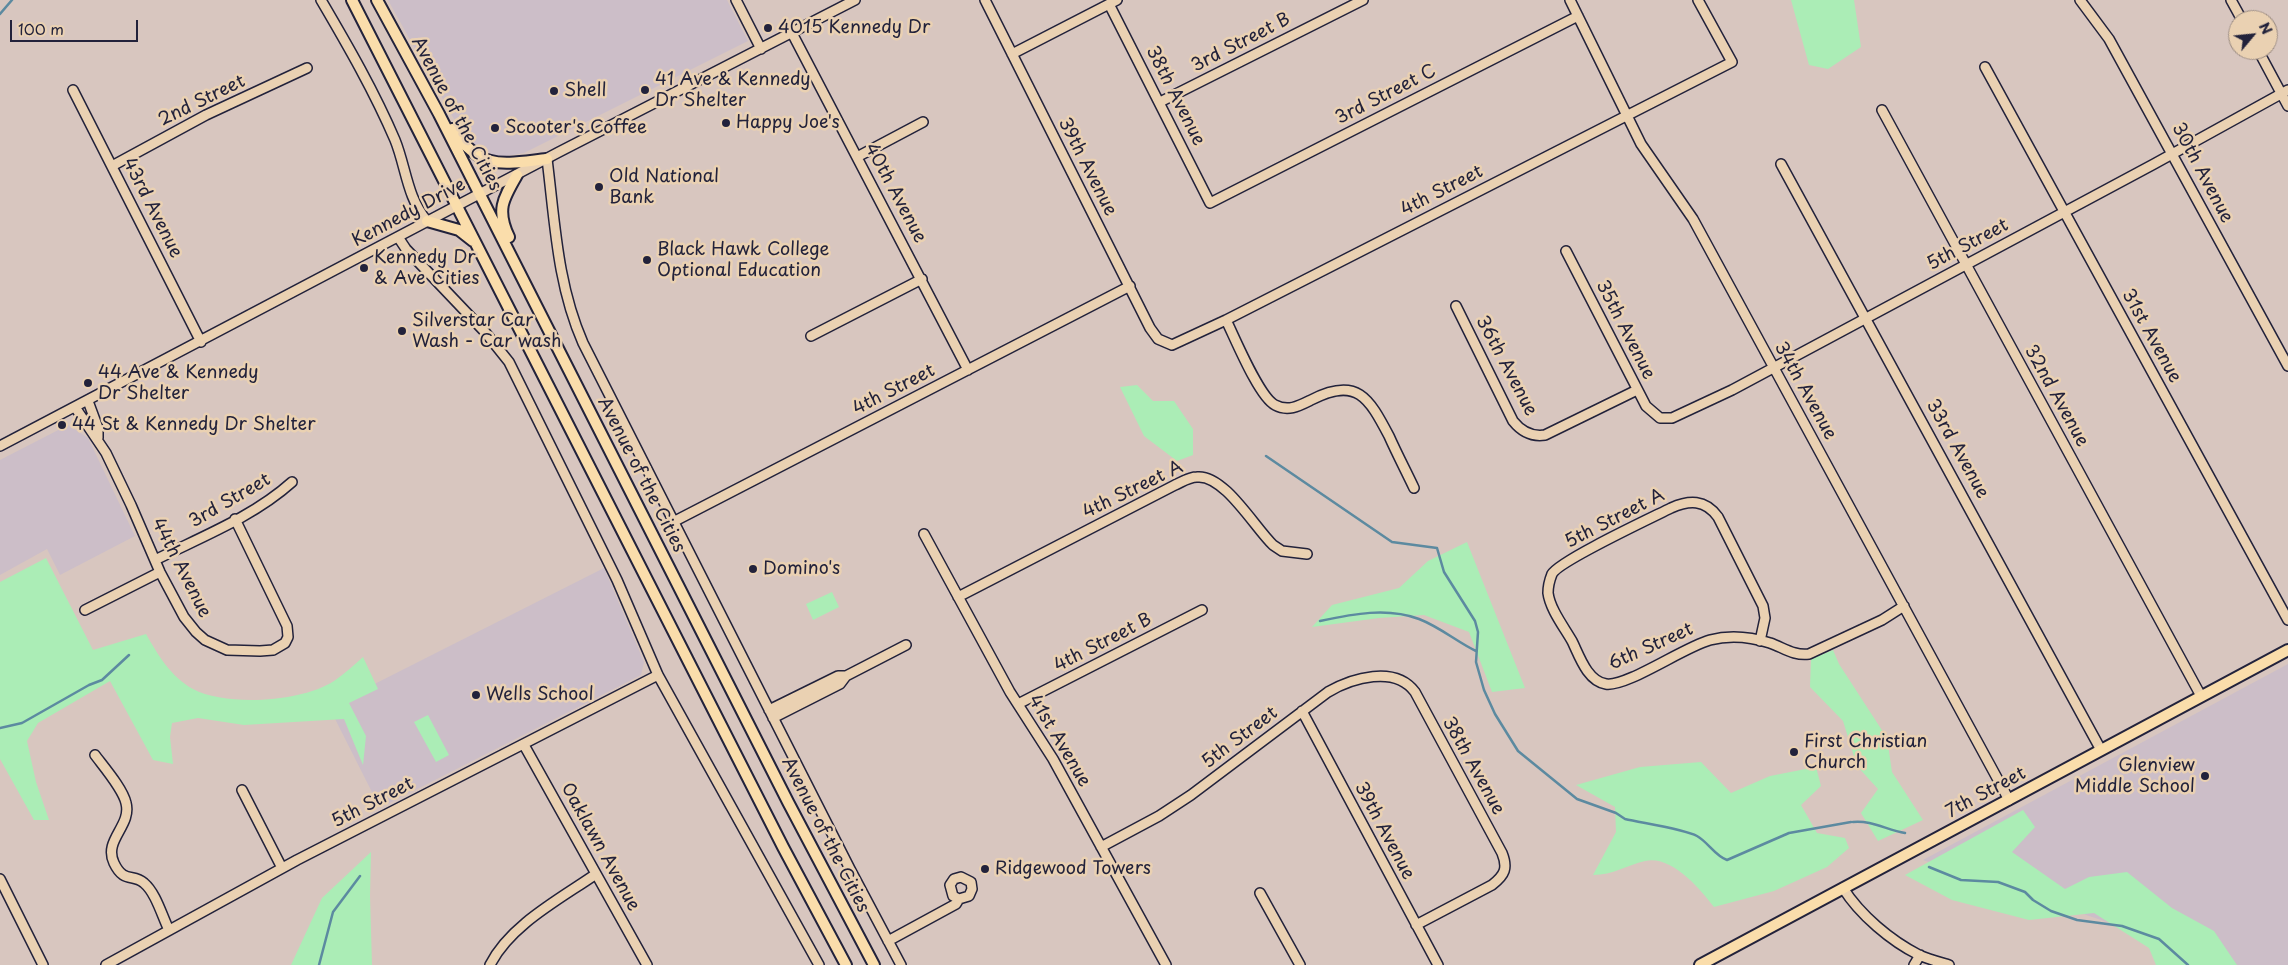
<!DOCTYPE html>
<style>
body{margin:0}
#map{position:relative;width:2288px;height:965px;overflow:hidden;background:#d8c6bf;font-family:"Playpen Sans",sans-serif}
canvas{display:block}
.north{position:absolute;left:2228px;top:10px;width:50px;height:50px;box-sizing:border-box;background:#ead1b2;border:1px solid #9a8b82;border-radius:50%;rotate:62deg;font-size:14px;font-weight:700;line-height:20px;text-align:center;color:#22223b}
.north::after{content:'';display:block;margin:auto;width:18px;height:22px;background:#22223b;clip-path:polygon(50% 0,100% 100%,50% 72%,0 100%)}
.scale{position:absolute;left:10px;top:20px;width:128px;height:22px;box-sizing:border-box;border:2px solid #22223b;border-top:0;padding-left:6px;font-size:15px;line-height:18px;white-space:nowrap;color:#22223b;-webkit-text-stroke:4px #ead1b2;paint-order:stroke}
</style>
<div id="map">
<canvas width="2288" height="965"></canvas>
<div class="north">N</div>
<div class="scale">100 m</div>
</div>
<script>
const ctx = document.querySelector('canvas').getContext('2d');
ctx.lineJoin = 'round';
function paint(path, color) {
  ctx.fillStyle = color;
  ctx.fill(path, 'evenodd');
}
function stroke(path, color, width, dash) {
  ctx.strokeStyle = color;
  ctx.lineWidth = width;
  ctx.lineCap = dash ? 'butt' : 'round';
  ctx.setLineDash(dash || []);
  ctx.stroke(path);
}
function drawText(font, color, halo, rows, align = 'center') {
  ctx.font = font + ' "Playpen Sans",sans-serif';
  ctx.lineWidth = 5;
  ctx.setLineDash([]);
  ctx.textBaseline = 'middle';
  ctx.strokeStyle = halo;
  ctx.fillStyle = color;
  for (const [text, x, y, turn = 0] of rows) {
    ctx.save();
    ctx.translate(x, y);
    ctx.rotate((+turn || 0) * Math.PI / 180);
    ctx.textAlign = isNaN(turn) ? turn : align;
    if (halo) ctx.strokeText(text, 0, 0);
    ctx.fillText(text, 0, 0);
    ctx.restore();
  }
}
paint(new Path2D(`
 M388 0H727L748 41 524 153 500 157 478 149 454 119Z
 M68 425 88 438 135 536 60 575 47 549 0 575V460Z
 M604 568 644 662 641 675 380 808 329 707Z
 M2288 664V965H2202V954L1923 860Z`), '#ccbec8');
paint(new Path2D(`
 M1791 0H1854L1861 47 1828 69 1809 65Z
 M1137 385 1153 401H1174L1193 429V455L1177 461 1144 436 1120 387Z
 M1467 542 1525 688 1492 692 1469 632 1424 615 1379 618 1312 627 1332 605 1399 588 1428 561Z
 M46 558 93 650 146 634C158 655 171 677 193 689 227 707 302 702 334 681 344 674 354 665 363 657L378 689 349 703 366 736 363 765 344 719 244 725 198 718 172 723 170 737 173 764 153 760 110 681 38 723 27 741 36 782 49 820H34L0 759V582Z
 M832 592 839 607 813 620 806 604Z
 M1833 650 1839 664 1887 738 1892 772 1923 820 1878 841 1861 813 1878 789 1857 766 1843 721 1810 687 1811 659Z
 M428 715 449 755 436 762 414 722Z
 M1701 762 1731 793 1770 776 1816 767 1821 786 1801 805 1817 833 1845 838 1849 848 1827 867 1774 891 1714 907C1700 889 1672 855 1645 861 1627 865 1613 875 1593 875L1616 832 1615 807 1576 785 1640 767Z
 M2023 810 2035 827 2012 852 2065 889 2089 877 2127 872 2172 908 2214 931 2237 965H2156L2149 948 2094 913 2029 920 1952 900 1905 875Z
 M371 852 370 896 372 965H291L322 898Z`), '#abedb6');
stroke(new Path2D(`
 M0 14 12 0
 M1266 456 1392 542 1437 548 1444 572 1475 621 1478 632 1476 662 1484 690 1495 714 1518 751 1577 799 1616 813 1625 819C1642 823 1684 829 1697 836 1708 842 1715 856 1727 860L1789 833 1851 822
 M1320 621C1353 614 1387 607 1419 619 1440 627 1457 642 1476 651
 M0 728 22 723 89 685 102 680 129 655
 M1853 822C1871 820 1887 830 1905 833
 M1929 867 1961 880 1998 882 2025 892 2033 900 2051 911 2077 920 2122 926 2159 939 2188 965
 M319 965 333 912 360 876`), '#5c8aa0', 2.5);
const minor = new Path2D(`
 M321 0C348 46 374 91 395 140 406 167 407 198 427 221
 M736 0 761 49
 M985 0 1150 328 1158 339 1172 345 1226 320 1732 62 1698 0
 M1570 0 1641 144 1693 219 2009 800
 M2080 0 2109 39 2288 366
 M2231 0 2242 20
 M1109 4 1210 203 1578 16
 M792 33 968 370
 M2258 50 2288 106
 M1012 54 1117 0
 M1985 67 2288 620
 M73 90 201 342
 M1160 102 1363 0
 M1882 110 2201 696
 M857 157 923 122
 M547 159C555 222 557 284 583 343L850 869 901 965
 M1781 164 2101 750
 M112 166 206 115 307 68
 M398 237 406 249 485 332 509 362 617 580 658 675 819 965
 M1566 251 1646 406 1660 418H1672L1732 390 2154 164 2288 90
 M1456 306 1513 421C1521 431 1532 437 1545 435L1637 390
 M1226 320C1235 338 1259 397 1275 405 1288 412 1299 406 1311 400 1357 376 1369 398 1389 436 1397 454 1406 471 1414 488
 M811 336 922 279
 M88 401 98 428V438
 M75 407 106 453 131 505 160 572 184 617 196 632 205 640 227 650 260 651 273 650 285 643 288 637 287 626 235 519
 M0 446 559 152 855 0
 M673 522 1130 286
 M924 534 1010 692 1053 759 1166 965
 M155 560C201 537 253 517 292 482
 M958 597 1175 485C1182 482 1189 477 1197 477 1224 474 1255 528 1273 545L1282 551 1307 554
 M85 610 160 572
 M1760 641 1765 618 1763 606 1718 517C1705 499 1689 500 1671 508 1651 518 1559 561 1552 574 1550 579 1548 588 1548 593 1550 609 1564 627 1572 641 1579 655 1587 681 1606 684 1627 687 1684 647 1710 640 1729 635 1751 637 1770 643 1784 648 1794 656 1809 654L1882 620 1904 606
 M846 676 906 645
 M1018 704 1202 610
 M769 710 838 676H846L840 684 773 718
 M1302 711 1438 965
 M524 745 647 965
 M95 755C104 767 123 789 126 803 132 826 103 840 114 863 124 884 133 873 144 883 156 893 162 916 169 930
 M242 790 282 868
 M1101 847 1159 816 1191 795 1328 692C1352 678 1395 665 1415 692L1502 853C1508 868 1505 875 1492 885L1416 925
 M0 879 43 965
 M1843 888C1860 915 1891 941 1919 955 1928 959 1939 962 1949 965
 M1260 893 1300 965
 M888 941 956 904 959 899 969 896 972 889 971 882 961 877 954 879 950 885 953 896 959 899
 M106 965 297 860 658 675
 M490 965C510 925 560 899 596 874
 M1914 965 1920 955`);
const major = new Path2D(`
 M352 0 783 847 846 965
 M377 0 439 114 788 802 874 965
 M452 129C482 171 501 164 547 159
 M427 221 459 230 473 241
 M509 237C496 210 503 199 517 175
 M1700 965 2288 650`);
stroke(minor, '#22223b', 12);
stroke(major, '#22223b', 14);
stroke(minor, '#ead1b2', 9);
stroke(major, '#faddab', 10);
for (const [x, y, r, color] of [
 [768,28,5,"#22223b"],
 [645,90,5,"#22223b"],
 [554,91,5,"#22223b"],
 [726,123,5,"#22223b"],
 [495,128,5,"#22223b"],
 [599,187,5,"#22223b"],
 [647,260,5,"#22223b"],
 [364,268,5,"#22223b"],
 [402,331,5,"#22223b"],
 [88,383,5,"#22223b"],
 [62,425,5,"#22223b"],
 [753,569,5,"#22223b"],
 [476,695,5,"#22223b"],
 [1794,752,5,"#22223b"],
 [2205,776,5,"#22223b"],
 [985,869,5,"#22223b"]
]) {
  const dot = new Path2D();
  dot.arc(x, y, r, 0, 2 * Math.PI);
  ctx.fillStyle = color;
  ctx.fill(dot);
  stroke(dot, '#ead1b2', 2);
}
drawText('18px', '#22223b', '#ead1b2', [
 ["4015 Kennedy Dr",778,28],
 ["41 Ave & Kennedy",655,80],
 ["Dr Shelter",655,101],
 ["Shell",564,91],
 ["Happy Joe's",736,123],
 ["Scooter's Coffee",505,128],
 ["Old National",609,177],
 ["Bank",609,198],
 ["Black Hawk College",657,250],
 ["Optional Education",657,271],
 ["Kennedy Dr",374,258],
 ["& Ave Cities",374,279],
 ["Silverstar Car",412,321],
 ["Wash - Car wash",412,342],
 ["44 Ave & Kennedy",98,373],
 ["Dr Shelter",98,394],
 ["44 St & Kennedy Dr Shelter",72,425],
 ["Domino's",763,569],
 ["Wells School",486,695],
 ["First Christian",1804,742],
 ["Church",1804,763],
 ["Glenview",2195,766,"right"],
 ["Middle School",2195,787,"right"],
 ["Ridgewood Towers",995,869]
], 'left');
drawText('18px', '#22223b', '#ead1b2', [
 ["3rd Street B",1241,43,-27],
 ["3rd Street C",1386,95,-27],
 ["38th Avenue",1175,96,63],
 ["2nd Street",202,101,-26],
 ["Avenue of the Cities",456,114,62],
 ["39th Avenue",1087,167,63],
 ["30th Avenue",2202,173,62],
 ["4th Street",1442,191,-27],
 ["40th Avenue",895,193,62],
 ["43rd Avenue",152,208,63],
 ["Kennedy Drive",409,213,-28],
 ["5th Street",1968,245,-28],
 ["35th Avenue",1625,330,63],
 ["31st Avenue",2151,336,61],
 ["36th Avenue",1506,366,62],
 ["4th Street",894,390,-27],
 ["34th Avenue",1805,391,61],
 ["32nd Avenue",2056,396,61],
 ["33rd Avenue",1957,449,61],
 ["Avenue of the Cities",641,475,63],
 ["4th Street A",1133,490,-26],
 ["3rd Street",230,501,-30],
 ["5th Street A",1615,519,-27],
 ["44th Avenue",181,568,63],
 ["4th Street B",1103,643,-27],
 ["6th Street",1651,647,-24],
 ["5th Street",1240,738,-37],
 ["41st Avenue",1059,741,59],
 ["38th Avenue",1473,766,61],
 ["7th Street",1986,793,-28],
 ["5th Street",373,803,-27],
 ["39th Avenue",1384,831,62],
 ["Avenue of the Cities",825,835,63],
 ["Oaklawn Avenue",600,847,61]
]);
</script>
